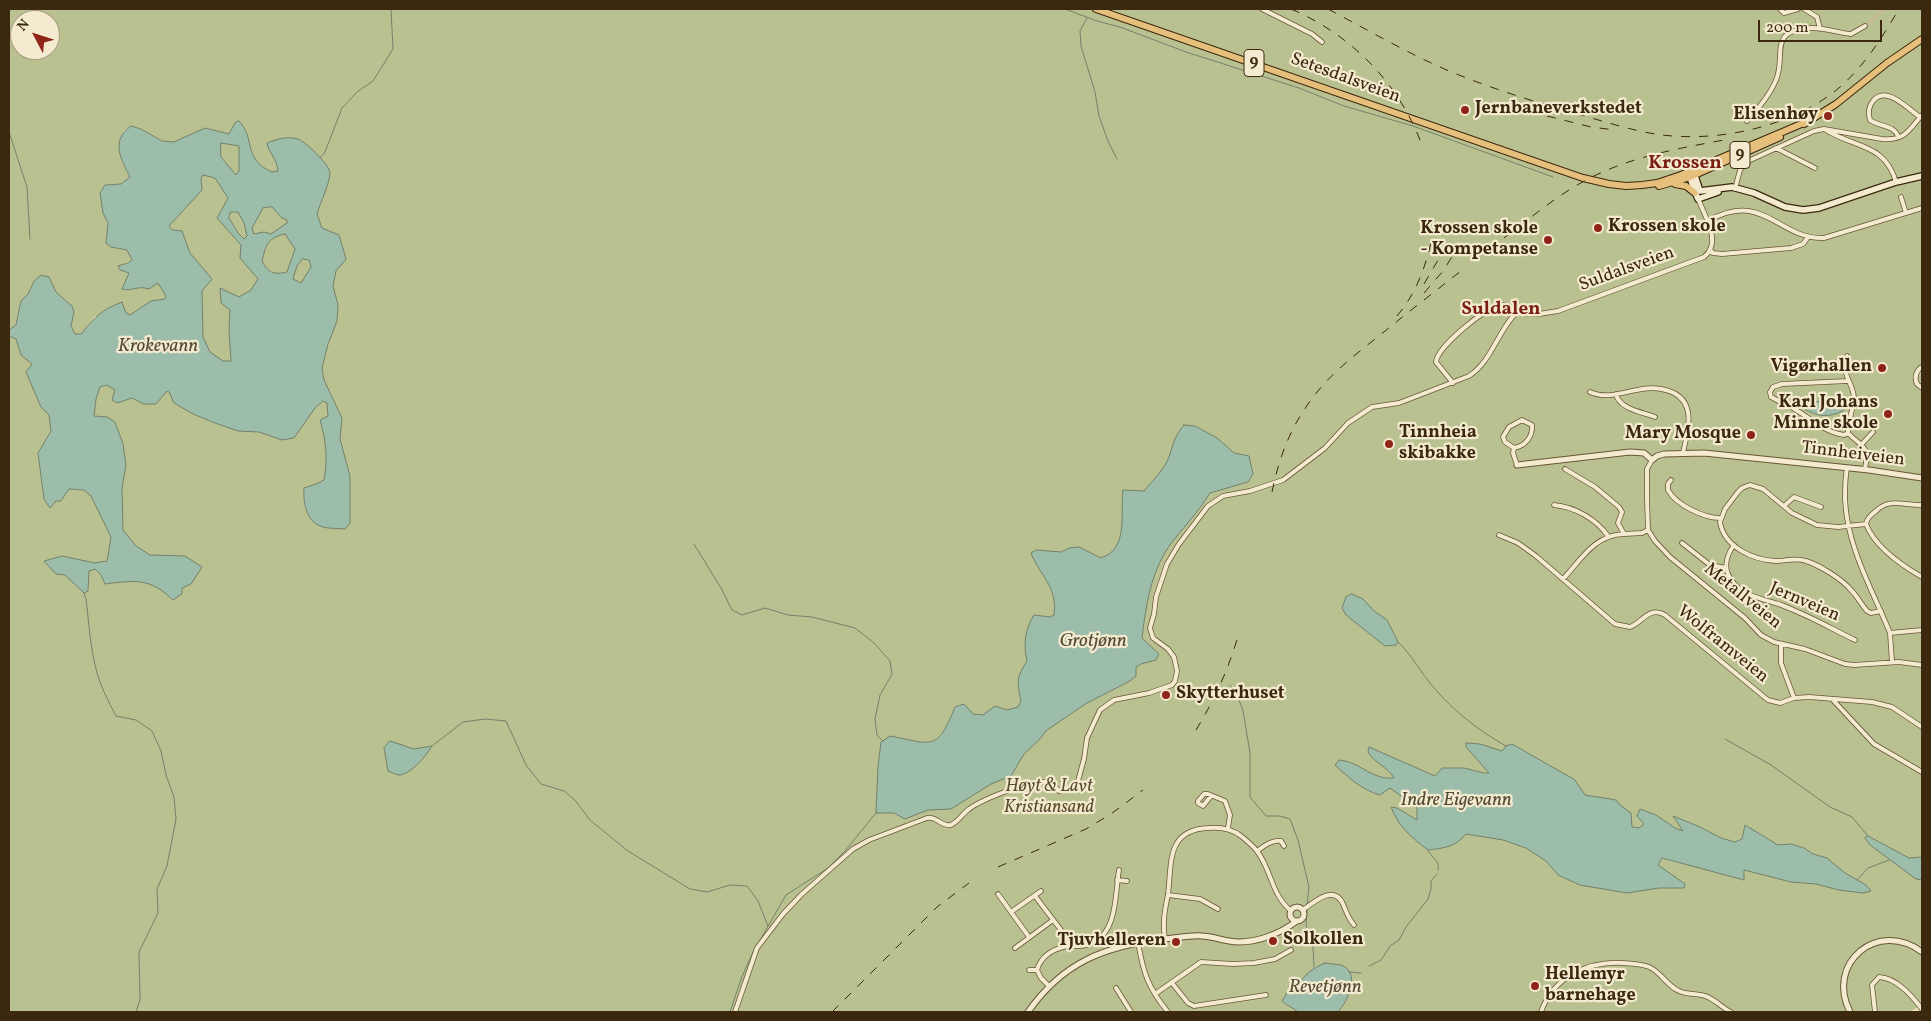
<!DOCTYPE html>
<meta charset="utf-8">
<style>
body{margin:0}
#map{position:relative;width:1931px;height:1021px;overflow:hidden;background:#eedeb7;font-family:Vollkorn,serif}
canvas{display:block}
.frame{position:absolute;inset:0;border:10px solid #3b280e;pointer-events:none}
.north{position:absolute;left:10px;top:10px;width:50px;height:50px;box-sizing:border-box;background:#f4ead0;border:1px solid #aa9c82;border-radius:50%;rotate:310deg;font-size:14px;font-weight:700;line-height:20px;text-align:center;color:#3b280e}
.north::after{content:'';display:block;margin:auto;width:18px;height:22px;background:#8f2418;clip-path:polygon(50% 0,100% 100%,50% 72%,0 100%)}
.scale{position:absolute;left:1758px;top:20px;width:124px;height:22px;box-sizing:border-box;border:2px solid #3b280e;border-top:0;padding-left:6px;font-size:15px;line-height:18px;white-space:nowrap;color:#3b280e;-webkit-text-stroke:4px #f4ead0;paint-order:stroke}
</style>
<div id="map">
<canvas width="1931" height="1021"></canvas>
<div class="frame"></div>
<div class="north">N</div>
<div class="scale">200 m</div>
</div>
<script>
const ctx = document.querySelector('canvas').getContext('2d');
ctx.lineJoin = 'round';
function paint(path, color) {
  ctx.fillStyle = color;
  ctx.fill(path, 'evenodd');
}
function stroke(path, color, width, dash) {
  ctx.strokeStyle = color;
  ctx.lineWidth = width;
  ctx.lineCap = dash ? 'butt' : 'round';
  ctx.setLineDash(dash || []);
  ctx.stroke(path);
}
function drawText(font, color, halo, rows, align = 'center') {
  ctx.font = font + ' Vollkorn,serif';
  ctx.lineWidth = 4.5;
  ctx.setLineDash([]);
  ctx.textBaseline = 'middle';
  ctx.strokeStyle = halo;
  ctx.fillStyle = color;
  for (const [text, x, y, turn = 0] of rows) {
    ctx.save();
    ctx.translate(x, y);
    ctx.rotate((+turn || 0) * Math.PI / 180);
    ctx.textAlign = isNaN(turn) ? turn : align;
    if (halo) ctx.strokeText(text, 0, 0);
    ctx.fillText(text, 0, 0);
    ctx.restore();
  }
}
paint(new Path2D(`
 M9 9H1922V1004L1910 1012H9V336L16 339 21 355 32 364 29 369 41 407 49 415 51 431 38 454 56 501H61L69 489 84 490 86 491 102 417 94 416 96 399 100 387 107 385 125 312 95 316 81 334H75L71 326 74 312 72 306 56 292 49 277 34 281 28 294 21 301 16 325 9 330ZM20 20H50V50H20ZM131 126 141 129 162 142 130 289 127 290 129 273 120 270 118 267 132 260 127 250 111 247 106 243 108 223 105 185 121 184 130 178 121 159 123 132Z`), '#b8c18f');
const water = new Path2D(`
 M239 121C256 138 242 159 272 172L278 171C277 158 269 154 267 143 276 139 288 136 298 139 306 142 329 164 330 173 330 183 320 203 317 214L322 228 339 235 346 259 336 271 333 286 338 305 337 321 328 344 322 368 324 380 342 418 340 439 350 476V523L345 529C338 528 326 529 320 526 306 520 303 502 304 488L316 484 324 480C328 459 326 441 320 420L328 416 327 403 323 401 315 408 294 438 282 440 259 432 238 431 215 423 193 414 174 403 169 392 167 391 156 404H144L132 398 117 403 112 400 115 390 107 385 100 387 96 399 94 416 107 417 115 422 123 444 126 465 122 488 123 530 136 546 150 555 185 556 202 567 191 584 182 588V594L173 600C150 578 136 580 105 584L101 575 95 569 89 571 88 591 84 593 65 575 56 574 44 561 62 556 95 563 107 561 111 537 91 496 84 490 69 489 61 501H56L50 508 44 499 38 453 51 431 49 415 41 407 26 372 32 364 21 355 16 339 9 336V330L16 325 21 301 28 294 34 281 41 275 49 277 56 292 72 306 74 312 71 326 75 334H81C95 317 101 310 122 302L126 313 130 315 151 301 165 299 166 296 158 283 149 289C137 285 132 292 122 289L129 273 120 270 118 266 128 263 132 260 127 250 111 247 106 243 108 223 103 213 100 193 105 185 121 184 130 177C121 159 110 141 131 126L141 129 162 141 174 142 205 128 229 134 235 123ZM221 143 239 146V171L236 175 221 157ZM203 175 215 178 228 198 217 218 241 245 240 258 258 279 251 290 239 297 220 288 221 303 230 310 229 330 231 361H223L210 352 203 337 202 291 212 279 190 253 182 231 172 230 169 226 202 190 201 179ZM272 207 282 218 287 220V223L271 234 264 232 254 234 252 228 263 208ZM231 212H238L244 223 247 236 244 239 238 233 229 218ZM285 234 295 249 287 272C274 275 268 273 262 261 266 245 267 238 285 234ZM303 259 309 260 311 267 301 283 293 279 297 266Z
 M1843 398 1847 401 1843 411C1827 418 1818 417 1803 408L1804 404Z
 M1184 425 1195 426 1217 438 1234 453 1249 456 1253 474 1248 482 1210 493C1199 511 1185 526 1172 542 1151 570 1146 605 1142 638L1159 654 1156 660 1141 664 1136 667V676L1130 681 1087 703 1047 730 1039 740 1024 754 1011 776 991 784 951 809 928 810 905 819 894 813H876L878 766 881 742 890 736C933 744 937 752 955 707L964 704 973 714 983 715 995 706 1007 710 1018 707 1021 701C1017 681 1016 678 1027 661 1023 644 1025 629 1034 615L1050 617 1054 615C1058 587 1040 576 1031 553L1036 550 1061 552 1069 548 1079 547 1101 558C1129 549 1120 513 1123 490L1144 491C1153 480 1166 468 1170 454 1174 441 1175 436 1184 425Z
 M1352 594 1363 599 1374 611 1387 620 1398 642 1396 645 1385 646 1346 615 1342 608 1346 597Z
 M390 741 414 749 432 746C427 755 410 775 399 775 396 775 391 772 388 771L384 748Z
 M1466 743 1480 744 1502 751 1506 746 1512 744 1575 780 1585 795 1616 800 1620 805 1631 813 1632 827 1639 828 1644 824 1637 816 1640 809 1656 815 1675 828 1683 831 1673 816 1700 827 1721 838 1735 842 1742 839 1745 825 1778 845 1791 844 1804 848 1813 854 1827 858 1845 873 1866 885 1871 891 1863 893 1839 890 1816 884 1791 882 1744 870V880L1662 858 1658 865 1685 884 1684 888H1659L1627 893 1580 885 1558 875 1546 861 1526 848 1503 840 1466 834C1456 847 1444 848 1428 850 1412 838 1398 826 1391 807L1397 808 1417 820V808L1390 788 1380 795C1362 790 1349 778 1335 765L1339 760C1361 762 1371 780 1394 778 1388 767 1374 763 1368 752L1369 747 1435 776 1442 768H1464L1484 773H1489L1467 748Z
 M1868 836 1909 858 1922 857V880L1916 879 1870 845 1865 838Z
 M1325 963C1330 964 1336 964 1341 965 1362 973 1347 1002 1338 1012H1298C1293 1007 1286 1006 1282 1001L1289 990H1297C1301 976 1313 968 1325 963Z`);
paint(water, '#9bbda9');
stroke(water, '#75816b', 1);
stroke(new Path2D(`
 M1065 9 1097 21 1120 27 1186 52 1299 88 1344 106 1413 126 1553 177
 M1087 18 1080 31 1081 46 1095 92 1099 116 1108 141 1117 159
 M9 132 27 187 30 239
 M320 158 325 152 342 108 357 92 373 81 393 49 391 9
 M694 544 721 588 732 610 742 615 765 608 788 615 812 617 855 628 874 643 890 661 892 674 880 695 875 719 877 735 883 741
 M84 593 86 599C89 623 90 646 96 669 100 685 108 701 116 716L136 720 152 731 161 751 166 775 174 797 176 819 167 866 157 889 158 913 139 952 140 1000 136 1012
 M1398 642C1412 655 1421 673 1434 688 1454 711 1479 731 1506 746
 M1230 685 1237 694 1243 711 1250 753V797L1266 816H1280L1290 819 1298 840 1309 887 1307 905
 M1725 739 1771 765 1830 807 1852 817 1868 836
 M432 746 463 722 485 719 506 721 526 765 541 784 564 791 575 800 590 820 628 851 690 889 707 892 730 885 747 886 758 901 768 926
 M1428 850C1431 858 1441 861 1438 870
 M1857 880 1868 868 1889 860
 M1307 909 1306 925 1313 947 1314 967
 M759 942 786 895 828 868 845 851 876 813
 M1369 966 1381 960 1390 946 1399 940 1406 927 1428 899 1431 889V881L1437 874
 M1349 972 1361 973
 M730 1012 741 979 754 950`), '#75816b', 1);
stroke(new Path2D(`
 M1865 26 1884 9`), '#caba95', 4, [4, 2]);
const minor = new Path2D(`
 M1262 9 1312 34 1322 42
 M1780 9 1784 13 1798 9
 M1804 9 1817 17 1820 29
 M1747 121C1758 109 1770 95 1776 80 1787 55 1766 30 1812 28 1826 28 1838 33 1851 34L1865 26
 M1826 130C1854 148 1885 143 1896 182
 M1898 137C1895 125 1880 127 1870 120 1868 113 1868 107 1873 101 1886 84 1909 110 1920 117
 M1776 148 1815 168
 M1735 189 1740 170 1746 162 1814 131 1824 129 1882 139C1905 141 1909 130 1922 115
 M1901 197 1906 213
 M1708 221C1763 189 1779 240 1824 238L1922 208
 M1711 251 1713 253 1722 254 1791 248 1803 244 1808 237
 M1847 356C1841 378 1853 381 1854 398 1854 409 1847 421 1848 433 1861 447 1870 444 1865 469
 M1922 367C1916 370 1914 378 1917 384L1922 388
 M1847 381 1782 384 1773 387 1770 392 1771 397C1778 401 1786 404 1793 408 1810 418 1824 432 1844 435L1848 433
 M1453 383 1436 362C1437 347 1486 307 1500 305 1506 304 1513 308 1519 310V312
 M1590 392C1616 404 1643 378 1674 393 1697 405 1687 433 1683 453
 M1616 394C1619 409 1642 412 1655 417
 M1522 420 1532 425C1533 437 1525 446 1514 448L1505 442 1503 437 1509 427Z
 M1862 444 1873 432
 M1514 448 1513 453 1517 465
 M1652 460 1647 469V498L1648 530 1655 541 1670 557 1745 618 1761 635 1774 642 1805 649 1845 664 1854 665 1899 662 1922 665
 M1847 468C1845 478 1845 488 1845 499 1847 547 1872 589 1890 633
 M1671 480 1668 484V490C1676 505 1704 518 1720 518
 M1554 505C1575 507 1596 519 1608 536
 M1922 505C1905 506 1890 497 1876 511 1871 515 1867 518 1866 524 1875 547 1901 565 1922 577
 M1784 506 1794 497 1821 507
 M1866 524 1838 527 1817 525 1792 513 1763 489 1750 485 1742 488 1738 492 1725 509 1720 522C1724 547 1753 560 1776 561 1786 561 1796 557 1806 561 1819 565 1842 579 1851 590 1857 596 1861 604 1867 611L1871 613 1881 611
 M1624 534 1642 533 1648 530
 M1499 535 1518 543 1536 556 1615 624 1630 627C1643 622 1649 606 1665 615L1768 700 1780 703 1794 698 1809 697 1872 702 1892 707 1922 727
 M1682 543 1710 565 1726 568
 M1734 545C1728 553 1724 564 1728 574 1737 594 1755 597 1775 603 1783 605 1791 609 1800 613 1819 621 1836 631 1855 640
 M1563 579C1581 560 1594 535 1624 534L1618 523 1622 512 1619 507 1595 487 1565 469
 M1781 645V663L1794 698
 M1892 662 1890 633 1922 630
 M1832 699 1874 744 1922 772
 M1211 796 1203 806 1198 803V801L1204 794H1208L1225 801 1230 815 1228 828
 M1257 851C1264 846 1273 839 1281 841L1284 846
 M1117 880 1127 881
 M998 894 1029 937
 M1168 895 1200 899 1218 909
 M1035 896 1064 934 1067 946C1053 949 1041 956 1037 970
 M1303 910C1314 902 1334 884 1343 904 1346 911 1348 918 1354 925
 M1011 912 1041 891
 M1165 939C1162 922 1165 910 1168 894 1172 863 1166 830 1208 828 1220 827 1231 828 1241 836 1246 840 1253 846 1257 851 1272 871 1271 894 1291 911
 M1138 942C1143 972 1148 988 1168 1012
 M1067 946C1074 946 1083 947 1090 944 1118 934 1115 893 1119 870
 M1015 948 1053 920
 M1029 970H1037L1041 978 1049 986
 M1172 983 1188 1003 1194 1006 1266 995
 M1116 988 1131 1012
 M1155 994 1201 962 1233 964 1254 963 1275 959 1291 950
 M735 1012 757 948 783 914 802 894 853 849 869 840 927 818C937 816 941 827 951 825 959 821 962 814 969 809 981 800 1032 779 1047 782 1052 783 1056 787 1059 791L1071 789 1078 781 1084 759 1087 738 1100 710 1114 700 1149 693 1172 685 1175 681 1177 671 1174 657 1168 649 1153 638 1150 628 1154 614 1156 597 1167 564 1179 544 1208 506 1223 496 1250 491 1283 480 1325 448 1348 423 1372 407 1399 403 1469 376C1492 361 1497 332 1516 313L1539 314 1558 311 1704 257C1723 242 1704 216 1698 198
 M1541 1012C1553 977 1588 961 1623 963 1632 964 1641 964 1649 967 1661 972 1667 986 1679 991 1687 995 1697 993 1705 996 1715 999 1722 1008 1731 1012
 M1875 1012 1872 985 1879 977C1897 978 1912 996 1922 1009`);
const tertiary = new Path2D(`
 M1517 465 1630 452 1644 453 1652 460 1657 456 1664 454 1704 453 1869 470 1922 478
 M1290 914a7 7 0 1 1 14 0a7 7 0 1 1-14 0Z
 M1028 1012C1063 962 1105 946 1164 939 1177 938 1190 935 1202 936 1212 936 1220 940 1229 941 1252 945 1278 935 1297 921
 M1850 1012C1825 963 1878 919 1922 952`);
const secondary = new Path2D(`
 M1689 173 1693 187 1698 199 1718 192
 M1691 173 1695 176 1700 191 1732 187 1754 193 1785 207 1803 210 1819 208 1896 182 1922 176`);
const trunk = new Path2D(`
 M1096 9 1528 159 1583 178 1609 184 1626 186 1642 185 1657 183 1681 175 1806 122
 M1804 124 1836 104 1887 63 1922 39
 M1675 184 1686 186 1695 193
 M1659 186 1690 177 1780 137`);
stroke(minor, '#685638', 5.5);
stroke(tertiary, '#685638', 7);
stroke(secondary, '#3b280e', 8);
stroke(trunk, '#3b280e', 8);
stroke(minor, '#f4ead0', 4);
stroke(tertiary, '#f4ead0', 5);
stroke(secondary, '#f4ead0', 5.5);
stroke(trunk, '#e7bf7c', 6);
stroke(new Path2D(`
 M1291 9C1352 35 1401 85 1423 148
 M1328 9C1368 30 1407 53 1449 71 1490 88 1532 101 1574 113 1603 121 1632 131 1662 135 1720 142 1788 127 1834 92 1863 69 1881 39 1899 9
 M1547 116 1591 127 1615 130
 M1504 238C1533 216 1562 191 1596 175 1636 156 1680 148 1724 140
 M1424 284 1448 243
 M1424 293 1443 271 1457 249
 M1397 316C1416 294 1426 266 1432 238
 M1272 492C1278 462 1288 433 1306 407 1325 378 1352 357 1379 336 1408 312 1437 290 1466 267
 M1196 730C1215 699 1229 668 1239 633
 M998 867 1086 829 1111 814 1143 790
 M832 1012 937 907 969 883`), '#3b280e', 1, [9, 9]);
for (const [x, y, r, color] of [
 [1465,110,5,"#8f2418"],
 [1828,116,5,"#8f2418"],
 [1598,228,5,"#8f2418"],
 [1548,240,5,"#8f2418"],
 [1882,368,5,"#8f2418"],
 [1888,414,5,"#8f2418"],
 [1751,435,5,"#8f2418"],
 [1389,444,5,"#8f2418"],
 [1166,695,5,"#8f2418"],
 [1273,941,5,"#8f2418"],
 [1176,942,5,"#8f2418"],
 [1535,986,5,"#8f2418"]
]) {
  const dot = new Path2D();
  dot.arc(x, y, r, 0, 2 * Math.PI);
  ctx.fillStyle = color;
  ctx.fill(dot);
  stroke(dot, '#f4ead0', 2);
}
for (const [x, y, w] of [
 [1254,63,20],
 [1740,155,20]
]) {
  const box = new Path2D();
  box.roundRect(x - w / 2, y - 13.5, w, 27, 4);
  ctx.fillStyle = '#f4ead0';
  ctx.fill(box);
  stroke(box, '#3b280e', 1);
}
drawText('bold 16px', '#3b280e', null, [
 ["9",1254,63],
 ["9",1740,155]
]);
drawText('18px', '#3b280e', '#f4ead0', [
 ["Setesdalsveien",1345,79,20],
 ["Suldalsveien",1627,270,-20],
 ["Tinnheiveien",1853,455,7],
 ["Metallveien",1742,597,39],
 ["Jernveien",1804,603,23],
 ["Wolframveien",1722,645,39]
]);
drawText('bold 18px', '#3b280e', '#f4ead0', [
 ["Jernbaneverkstedet",1475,110],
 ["Elisenhøy",1818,116,"right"],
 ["Krossen skole",1608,228],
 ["Krossen skole",1538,230,"right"],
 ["- Kompetanse",1538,251,"right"],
 ["Vigørhallen",1872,368,"right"],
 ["Karl Johans",1878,404,"right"],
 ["Minne skole",1878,425,"right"],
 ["Tinnheia",1399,434],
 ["skibakke",1399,455],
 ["Mary Mosque",1741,435,"right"],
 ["Skytterhuset",1176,695],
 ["Solkollen",1283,941],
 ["Tjuvhelleren",1166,942,"right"],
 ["Hellemyr",1545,976],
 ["barnehage",1545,997]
], 'left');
drawText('italic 18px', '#5a4e2e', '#f4ead0', [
 ["Høyt & Lavt",1049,788],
 ["Kristiansand",1049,809]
]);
drawText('bold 19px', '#7a1f14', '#f4ead0', [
 ["Krossen",1685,165],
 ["Suldalen",1501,311]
]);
drawText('italic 19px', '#534d35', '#f4ead0', [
 ["Krokevann",158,348],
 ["Grotjønn",1093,643],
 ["Indre Eigevann",1456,802],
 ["Revetjønn",1325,989]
]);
</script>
